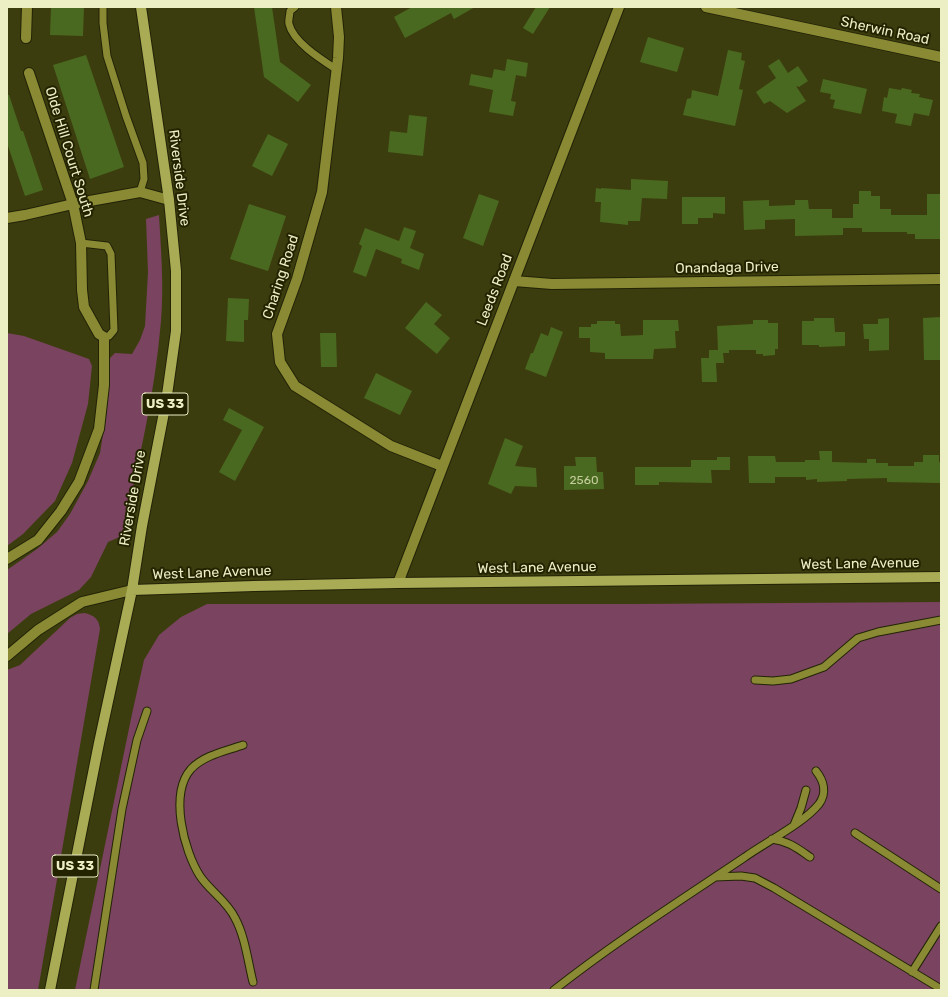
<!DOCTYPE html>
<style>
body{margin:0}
#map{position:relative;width:948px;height:997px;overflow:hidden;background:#3c3d0e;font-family:Rubik,sans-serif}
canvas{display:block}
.frame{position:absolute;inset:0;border:8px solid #eceec4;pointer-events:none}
</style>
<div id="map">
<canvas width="948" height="997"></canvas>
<div class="frame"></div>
</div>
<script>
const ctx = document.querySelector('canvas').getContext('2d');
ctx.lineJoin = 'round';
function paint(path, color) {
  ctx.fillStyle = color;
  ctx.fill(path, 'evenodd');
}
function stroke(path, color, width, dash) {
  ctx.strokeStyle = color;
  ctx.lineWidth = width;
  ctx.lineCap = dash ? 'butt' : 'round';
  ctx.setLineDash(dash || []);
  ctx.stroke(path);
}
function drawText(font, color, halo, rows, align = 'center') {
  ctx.font = font + ' Rubik,sans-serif';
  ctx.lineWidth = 4;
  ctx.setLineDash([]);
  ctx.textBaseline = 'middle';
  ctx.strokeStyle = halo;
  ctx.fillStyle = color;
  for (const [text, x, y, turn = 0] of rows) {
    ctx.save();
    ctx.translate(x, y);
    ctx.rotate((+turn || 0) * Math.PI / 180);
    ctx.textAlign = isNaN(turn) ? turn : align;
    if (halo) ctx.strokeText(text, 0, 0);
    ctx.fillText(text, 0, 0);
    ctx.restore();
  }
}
paint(new Path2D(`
 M159 215C161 250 164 286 161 321 155 394 138 465 122 536L108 542 91 577 79 590 31 614 7 634V570L37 549 57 532 70 514 88 481 100 453 107 410 110 358 115 353 132 354 140 340 145 326 148 272 146 219Z
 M7 333 24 336 89 359 92 366 88 404 72 463 55 501 23 534 7 546Z
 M941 602V990H75L132 714 144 660 159 635 181 617 207 604H630Z
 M84 613C94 615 99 619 100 629L38 990H7V670L20 665 70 618 77 614Z`), '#7a435f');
paint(new Path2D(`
 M51 7H84L83 36 50 35Z
 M254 7H272L280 62 311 85 298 102 264 77Z
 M412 7H475L454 19 451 13 405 38 394 17Z
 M536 7H550L533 34 523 28Z
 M648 37 684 48 677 72 640 62Z
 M728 50 742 53 741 60 745 61 739 89 743 90 735 126 683 115 687 99 691 98 692 90 718 96Z
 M86 55 124 167 90 179 53 65Z
 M507 59 528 63 526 77 516 75 511 101 516 102 513 116 489 112 493 90 469 85 471 74 492 78 494 69 505 71Z
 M779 59 788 73 798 66 808 81 799 87 796 86 806 101 787 113 770 101 764 104 756 92 776 78 768 66Z
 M823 79 867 89 861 114 833 108 835 100 830 99 831 94 820 92Z
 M889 88 901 90 902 88 912 90 911 93 920 94 919 97 933 100 929 116 914 113 911 126 895 123 897 114 882 111 884 97 887 98Z
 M7 95H9L21 131H23L43 190 25 196 7 143Z
 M409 115 427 117 423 156 388 152 390 131 407 133Z
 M268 134 288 144 272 176 252 166Z
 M631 179 668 181 667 199 642 198 640 221H628V225L600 222 601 202H595L596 188 601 189V188L631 190Z
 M859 191H871V196H880V209H891V215H927V194H941V236L940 239H915V234H907V232H862V228H843V235L795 236V219L765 220V229L744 230 743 201 769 200V206L795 205V200H808L809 209H832V218H853V204H859Z
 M479 194 499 201 483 246 463 238Z
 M682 197H725V214L713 213V218H698V224H682Z
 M249 204 286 216 268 271 230 259Z
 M404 227 416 231 410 248 424 254 419 270 401 263 402 259 376 249 366 277 353 272 362 246 359 244 365 228 399 241Z
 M228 298 249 299 248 320H244V342L226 341Z
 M426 302 442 315 434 324 450 338 437 354 405 328Z
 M941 317 940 360H924L923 318Z
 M814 318H834L835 332H845V346L819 347V345H802V321H814Z
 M889 318V350L869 351V339H864L863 324H878V319Z
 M643 320H678L679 331H675L676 348 654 349 653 359H605V353L590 352V338H579V327H591V324H597V321H615V324H620L621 336 643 335Z
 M753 320H768V323H778V349H775V355L763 356V354H756V350H729V353H723L724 363H716L717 382H702L701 358H709V350H718L717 326 753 324Z
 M551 327 563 332 546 377 525 369 531 353H533L541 333 548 336Z
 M320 333H336L337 367H321Z
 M376 373 412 391 400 415 364 398Z
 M229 408 264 427 235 481 219 472 242 430 223 420Z
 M505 438 523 446 515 466 536 468 537 487 515 486 511 494 488 484Z
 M819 451H832V462L867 463V459H876V463H888V466H914V462H923V455H939V462H941V483L887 482V478L847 479V481L817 482V479L806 480V477H775V483H749L748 456H775L776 462H805V460H820Z
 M575 457H596L597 472H603L604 489 564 490V466H576Z
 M717 457H730V470H711L712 483 659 482V485H635V467H691V460H717Z`), '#4a6920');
const service = new Path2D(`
 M103 7V23L107 56 126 116 143 163 144 179 140 192
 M295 7 290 11C290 15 288 21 289 24 293 42 322 60 336 69
 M81 243 107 246 111 254 114 330 109 336 104 337
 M755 680 773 681 791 679 824 667 858 638 878 632 941 620
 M243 745C226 751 204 755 191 769 169 794 184 851 200 876 210 891 227 901 235 918 245 936 248 962 253 982
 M794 825 801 808 806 790
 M855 833 941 889
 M772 839C788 841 797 848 810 857
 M715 877 741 876 755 878 774 888 941 989
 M912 972 941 926
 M94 990 122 809 137 740 147 711
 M554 990C615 942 681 900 745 857 766 842 804 823 819 804 827 793 824 781 816 771`);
const minor = new Path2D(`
 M336 7 339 37 338 58 322 192 297 279 277 334 280 362 295 386 391 446 442 466
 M706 7 941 57
 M26 38 27 7
 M7 218 25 215 73 204 140 192 169 200
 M514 281 552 284 941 279
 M7 559 38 540 61 511 79 482 99 429 104 385V337L99 334 84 307 82 290 81 243 73 204 29 73
 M7 656 38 630 82 602 132 590`);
const tertiary = new Path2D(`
 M398 583 619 7`);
const primary = new Path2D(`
 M132 590 254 586 398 583 941 577
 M50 990 99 743 132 590 142 526 166 402 176 331V271L169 200 141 7`);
stroke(service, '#222307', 9);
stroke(minor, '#222307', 12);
stroke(tertiary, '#222307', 12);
stroke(primary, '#222307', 12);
stroke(service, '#898a33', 7);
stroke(minor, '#898a33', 10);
stroke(tertiary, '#898a33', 10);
stroke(primary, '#a9ab55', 10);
drawText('12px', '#c4cd9b', null, [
 ["2560",584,481]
]);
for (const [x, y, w] of [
 [165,404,46],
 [75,866,46]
]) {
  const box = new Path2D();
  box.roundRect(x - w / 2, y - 11, w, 22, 3);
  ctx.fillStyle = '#232300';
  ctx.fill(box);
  stroke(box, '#eceec4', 1);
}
drawText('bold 13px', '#eceec4', null, [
 ["US 33",165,404],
 ["US 33",75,866]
]);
drawText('14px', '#eceec4', '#232300', [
 ["Sherwin Road",885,31,12],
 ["Olde Hill Court South",69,152,73],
 ["Riverside Drive",179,178,83],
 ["Onandaga Drive",727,268,-1],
 ["Charing Road",281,277,-72],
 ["Leeds Road",495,290,-69],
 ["Riverside Drive",133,498,-80],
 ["West Lane Avenue",860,564,-1],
 ["West Lane Avenue",537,568,-1],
 ["West Lane Avenue",212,573,-2]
]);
</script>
